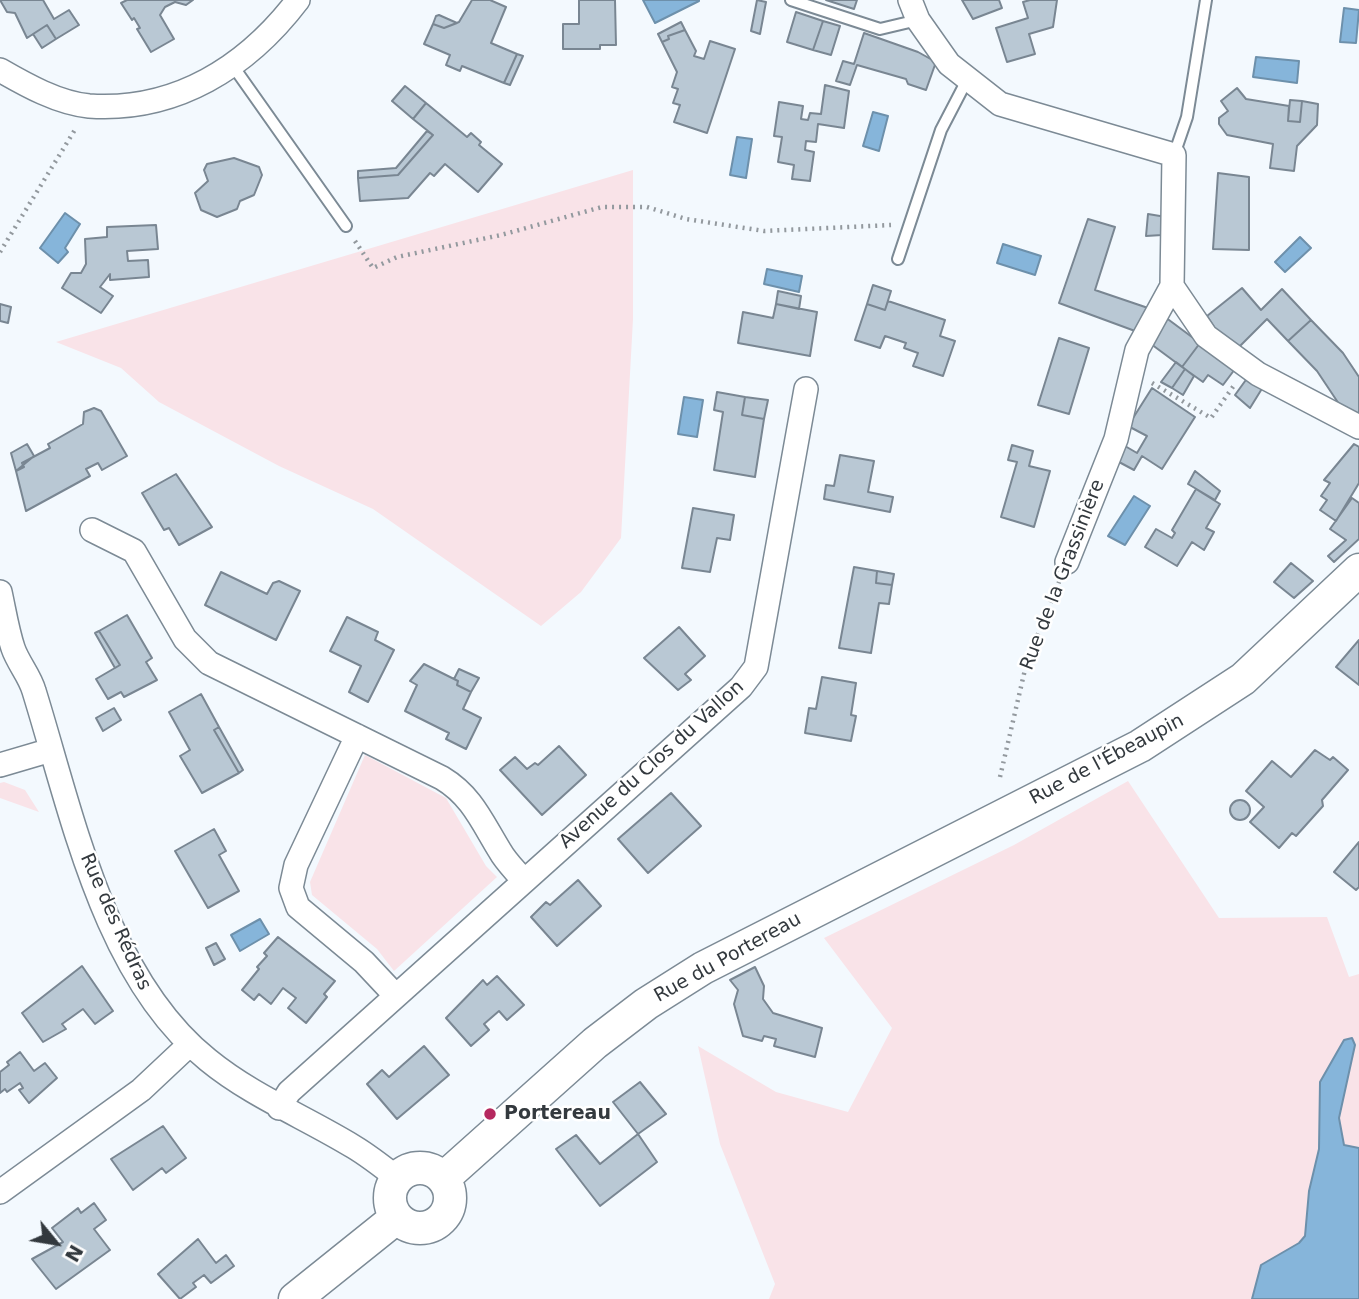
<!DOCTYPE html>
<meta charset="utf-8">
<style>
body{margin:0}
#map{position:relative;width:1359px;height:1299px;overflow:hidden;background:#f3f9fe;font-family:"DejaVu Sans",sans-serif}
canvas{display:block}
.north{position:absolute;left:21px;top:1208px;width:70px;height:70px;-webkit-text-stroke:5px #fff;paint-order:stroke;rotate:120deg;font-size:19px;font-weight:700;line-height:28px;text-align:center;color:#33393e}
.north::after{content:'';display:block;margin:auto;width:24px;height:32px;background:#33393e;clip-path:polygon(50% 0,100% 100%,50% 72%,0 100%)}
</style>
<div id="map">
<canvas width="1359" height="1299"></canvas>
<div class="north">N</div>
</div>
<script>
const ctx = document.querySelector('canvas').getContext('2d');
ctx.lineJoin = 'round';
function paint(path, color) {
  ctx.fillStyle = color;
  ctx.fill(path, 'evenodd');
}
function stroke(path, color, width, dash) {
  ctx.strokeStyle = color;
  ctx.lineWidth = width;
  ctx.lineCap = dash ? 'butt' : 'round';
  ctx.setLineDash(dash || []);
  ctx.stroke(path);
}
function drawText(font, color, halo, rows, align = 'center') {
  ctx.font = font + ' "DejaVu Sans",sans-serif';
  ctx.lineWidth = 5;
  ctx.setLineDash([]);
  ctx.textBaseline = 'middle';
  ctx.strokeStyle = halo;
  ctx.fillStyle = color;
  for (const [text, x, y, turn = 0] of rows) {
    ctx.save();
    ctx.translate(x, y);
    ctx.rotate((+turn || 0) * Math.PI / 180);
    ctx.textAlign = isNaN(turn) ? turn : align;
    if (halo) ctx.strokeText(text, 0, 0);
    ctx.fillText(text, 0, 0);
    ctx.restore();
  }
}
paint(new Path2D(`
 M633 170V319L621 538 581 592 541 626 373 509 279 466 159 402 121 368 56 342Z
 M365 755 446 798 486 866 497 877 394 971 377 949 312 895 310 882Z
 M1128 781 1219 918 1327 917 1349 977 1359 974V1148L1344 1145 1339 1118 1355 1045 1320 1082 1319 1149 1309 1191 1305 1236 1299 1243 1261 1265 1252 1299H769L775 1284 720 1144 698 1046 776 1092 848 1112 892 1028 824 938 1014 845Z
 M4 782 25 790 39 812 0 798V783Z`), '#f9e3e8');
const water = new Path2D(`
 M643 0H699V1L655 23Z
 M1344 8 1359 10 1356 43 1340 42Z
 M1256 57 1299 61 1297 83 1253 77Z
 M873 112 888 116 879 151 863 146Z
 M737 137 752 139 746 178 730 175Z
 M65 213 80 224 65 248 68 252 58 263 40 248Z
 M1300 237 1311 248 1285 272 1275 262Z
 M1003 244 1041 256 1035 275 997 263Z
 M767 269 802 276 799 292 764 284Z
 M684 397 703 400 697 437 678 434Z
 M1134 496 1150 506 1125 545 1108 536Z
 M260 919 269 934 240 951 231 935Z
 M1352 1038 1355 1045 1339 1118 1344 1145 1359 1148V1299H1252L1261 1265 1299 1243 1305 1236 1309 1191 1319 1149 1320 1082 1344 1040Z`);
paint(water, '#86b5da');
stroke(water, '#6d90ab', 2);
const building = new Path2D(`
 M0 0H43L54 19 69 10 79 25 56 39 47 25 27 38 15 13 7 12Z
 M127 0H193L186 5 175 2 165 7 160 15 174 39 151 52 137 29 140 28 134 18 132 20 121 3Z
 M472 0H490L506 7 491 43 517 54 504 83 462 66 460 71 446 65 450 55 424 44 433 24 444 28 459 22Z
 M579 0H615L616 45H600V49H563V24H579Z
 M757 0 766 2 760 34 751 31Z
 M826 0H857L854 9Z
 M962 0H999L1002 8 973 19Z
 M1030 0H1057L1053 27 1029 34 1035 54 1007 62 996 28 1028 18 1023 2Z
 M796 12 823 21 813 50 787 42Z
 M436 16 439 15 457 23 444 28 433 24Z
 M823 21 840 26 831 55 813 50Z
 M681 22 685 30 668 36 669 39 662 42 658 34Z
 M47 25 56 39 42 48 33 34Z
 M685 30 696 51 694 56 704 59 710 41 735 49 707 133 674 122 680 105 673 103 678 89 672 87 677 72 662 42 669 39 668 36Z
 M864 33 918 52 936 62 926 90 908 84 906 79 857 65 850 85 836 81 843 61 854 64Z
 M517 54 523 56 510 85 504 83Z
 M825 85 849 91 844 128 818 124 816 142 806 141 805 150 814 152 810 181 792 179 794 165 778 162 782 137 774 136 779 102 803 106 801 119 808 120 810 113 821 114Z
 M405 86 426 103 413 119 392 101Z
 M1237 88 1246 99 1289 106 1288 121 1300 122 1302 101 1318 104 1317 125 1297 146 1294 171 1270 168 1273 144 1227 135 1219 124V118L1228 111 1221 101Z
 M1290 100 1302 101 1300 122 1288 121Z
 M426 103 467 137 471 133 481 142 479 145 502 164 478 192 445 164 434 176 430 173 408 198 360 201 358 178 398 175 433 135 413 119Z
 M427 131 433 135 398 175 358 178V171L396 168Z
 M234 158 259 167 262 175 254 195 240 201 237 209 217 217 201 210 195 193 208 181 204 170 207 164Z
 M1218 173 1249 177V250L1213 249Z
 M1148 214 1166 217 1162 235 1146 236Z
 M1088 219 1115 227 1095 290 1151 309 1135 331 1059 303Z
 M156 225 158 249 127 251 128 261 148 260 149 277 110 280V274L100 287 113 296 101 313 62 288 71 273H81L86 264 85 239 107 237V227Z
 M873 285 891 291 885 310 867 304Z
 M1242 288 1261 310 1282 289 1311 320 1288 341 1267 319 1237 349 1218 333 1207 316Z
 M778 291 801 296 799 309 776 304Z
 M888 301 945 320 940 336 955 341 943 376 913 366 918 353 904 348 906 343 885 336 880 348 855 340 867 304 885 310Z
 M0 304 11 307 8 323 0 321Z
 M776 304 817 312 810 356 738 343 743 312 773 318Z
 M1165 317 1200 343 1182 367 1151 344Z
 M1311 320 1343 353 1359 377V414L1341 407 1317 371 1288 341Z
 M1059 338 1089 348 1069 414 1038 405Z
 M1200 343 1235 369 1223 385 1208 375 1203 382 1182 367Z
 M1176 362 1185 369 1172 388 1161 382Z
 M1185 369 1194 376 1183 395 1172 388Z
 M1248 377 1263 387 1250 408 1235 395Z
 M1152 388 1195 417 1162 469 1142 456 1134 470 1119 462 1125 446 1137 453 1147 436 1128 426Z
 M717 392 745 397 742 415 764 419 755 477 714 470 723 412 714 410Z
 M745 397 768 400 764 419 742 415Z
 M94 408 101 411 127 456 102 470 98 463 86 469 90 476 26 511 16 471 24 467 22 463 50 448 48 444 83 424 84 412Z
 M27 444 34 456 16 471 11 453Z
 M1354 444 1359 447V483L1336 521 1320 510 1327 500 1321 496 1330 483 1324 480Z
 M1012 445 1033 451 1029 466 1050 471 1034 527 1001 517 1017 462 1008 460Z
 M840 455 874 461 868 492 893 497 890 512 824 499 826 485 834 486Z
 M1195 471 1220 491 1215 500 1188 484Z
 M176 474 212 527 179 545 169 528 164 530 142 493Z
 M1196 489 1220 504 1206 528 1214 532 1204 550 1192 542 1177 566 1145 547 1156 529 1172 538 1175 533 1172 530Z
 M1352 498 1359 503V539L1334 562 1328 556 1346 540 1330 529Z
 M693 508 734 515 730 540 717 538 710 572 682 568Z
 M1291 563 1313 581 1294 598 1274 582Z
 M854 567 877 571 876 583 892 585 889 604 879 603 871 653 839 648Z
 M877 571 894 574 892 585 876 583Z
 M221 572 267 594 273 583 279 581 300 591 276 640 205 605Z
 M127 615 152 658 146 662 157 680 124 697 121 692 108 699 96 679 120 665 99 631Z
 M347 617 378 632 375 640 394 650 368 702 349 692 361 666 330 651Z
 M679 627 705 656 685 674 691 680 678 690 644 658Z
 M99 631 120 665 115 668 95 633Z
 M1359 640V685L1336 667Z
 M424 664 458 681 457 685 471 692 463 709 481 718 466 749 446 739 449 733 405 711 417 685 410 681Z
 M459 669 479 678 471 692 457 685 458 681 454 679Z
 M822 677 856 683 851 715 856 716 851 741 805 733 809 708 816 709Z
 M201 694 219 727 214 730 239 773 202 793 180 756 190 750 169 712Z
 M114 708 121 720 103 731 96 718Z
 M219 727 243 770 239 773 214 730Z
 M559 746 586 775 542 815 500 770 515 757 527 769 535 763 538 765Z
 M1315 750 1330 760 1333 757 1348 770 1322 800 1323 806 1296 836 1292 833 1279 848 1250 822 1264 807 1246 791 1272 761 1291 777Z
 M671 793 701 826 648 873 618 839Z
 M1230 810a10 10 0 1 1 20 0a10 10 0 1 1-20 0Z
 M214 829 226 851 219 855 239 891 208 908 175 851Z
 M1359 842V887L1356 890 1334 872Z
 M578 880 601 906 557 946 531 917 546 902 550 905Z
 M278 937 335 981 324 994 327 997 306 1023 288 1008 296 998 283 988 271 1004 259 994 254 1000 242 990 259 969 257 967 267 956 264 953Z
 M216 943 225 959 214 965 206 948Z
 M82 966 113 1011 95 1024 83 1009 62 1024 66 1029 43 1042 22 1013Z
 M755 967 764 986 763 999 773 1013 822 1028 815 1057 774 1046 776 1039 764 1036 762 1041 743 1036 734 1004 738 990 730 980Z
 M497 976 524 1005 507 1020 499 1011 484 1024 489 1030 471 1046 446 1018 483 980 487 985Z
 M424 1046 449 1075 397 1119 367 1084 382 1070 389 1077Z
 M20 1052 34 1071 45 1063 57 1078 29 1103 19 1090 23 1088 20 1083 7 1092 5 1089 0 1093V1072L9 1065 7 1062Z
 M640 1082 666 1114 638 1134 613 1102Z
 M163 1126 186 1158 166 1173 162 1168 133 1190 111 1159Z
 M638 1134 657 1162 600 1206 556 1149 576 1135 600 1164Z
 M94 1203 106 1220 94 1229 110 1250 56 1289 32 1259 63 1242 52 1228 78 1208 81 1213Z
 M198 1239 216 1263 226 1255 234 1266 211 1283 204 1275 193 1283 196 1287 180 1299 158 1274Z`);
paint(building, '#b9c8d4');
stroke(building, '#798692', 2);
const lane = new Path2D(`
 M791 0 880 29 918 20
 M233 66 346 226
 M1174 155 1187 117 1206 0
 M898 259 941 130 967 80`);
const street = new Path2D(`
 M910 0 918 20 949 64 1000 104 1174 155 1172 286 1137 350 1116 439 1067 562
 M0 70C26 85 58 103 89 106 176 112 247 67 298 0
 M1172 286 1206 336 1258 374 1359 427
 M92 530 134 551 185 639 209 663 442 778C472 796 482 822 500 851 506 862 516 871 524 881
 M0 592C4 610 7 630 13 648 18 663 30 676 34 691 72 813 104 977 208 1060 252 1096 305 1117 354 1147 369 1156 383 1167 397 1178
 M357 736 296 865 291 888 298 907 364 962 395 995
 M0 765 51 750
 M279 1108 289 1092 741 687 756 667 806 389
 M0 1192 141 1090 190 1044`);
const secondary = new Path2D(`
 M390 1198a30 30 0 1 1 60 0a30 30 0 1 1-60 0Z
 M444 1178 595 1043 646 1004 703 968 1140 746 1243 679 1359 570
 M295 1299 396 1218`);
stroke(lane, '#7c8a95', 14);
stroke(street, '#7c8a95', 26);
stroke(secondary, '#7c8a95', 35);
stroke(new Path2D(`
 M355 241 373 268 397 257 501 235 602 207H647L686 219 764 231 891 225
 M0 252 76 128
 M1152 383 1211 418 1235 384
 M1000 777 1027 661 1059 582`), '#93999e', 4.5, [2, 5]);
stroke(lane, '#fff', 10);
stroke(street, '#fff', 23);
stroke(secondary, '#fff', 32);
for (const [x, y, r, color] of [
 [490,1114,7,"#b5285f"]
]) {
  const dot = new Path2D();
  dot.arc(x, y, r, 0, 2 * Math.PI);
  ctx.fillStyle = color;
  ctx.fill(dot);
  stroke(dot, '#fff', 2.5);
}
drawText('19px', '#33393e', '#fff', [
 ["Rue de la Grassinière",1063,575,-69],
 ["Rue de l'Ébeaupin",1107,760,-28],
 ["Avenue du Clos du Vallon",652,765,-42],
 ["Rue des Rédras",115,922,66],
 ["Rue du Portereau",728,958,-29]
]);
drawText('bold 19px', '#33393e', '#fff', [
 ["Portereau",504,1114]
], 'left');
</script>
